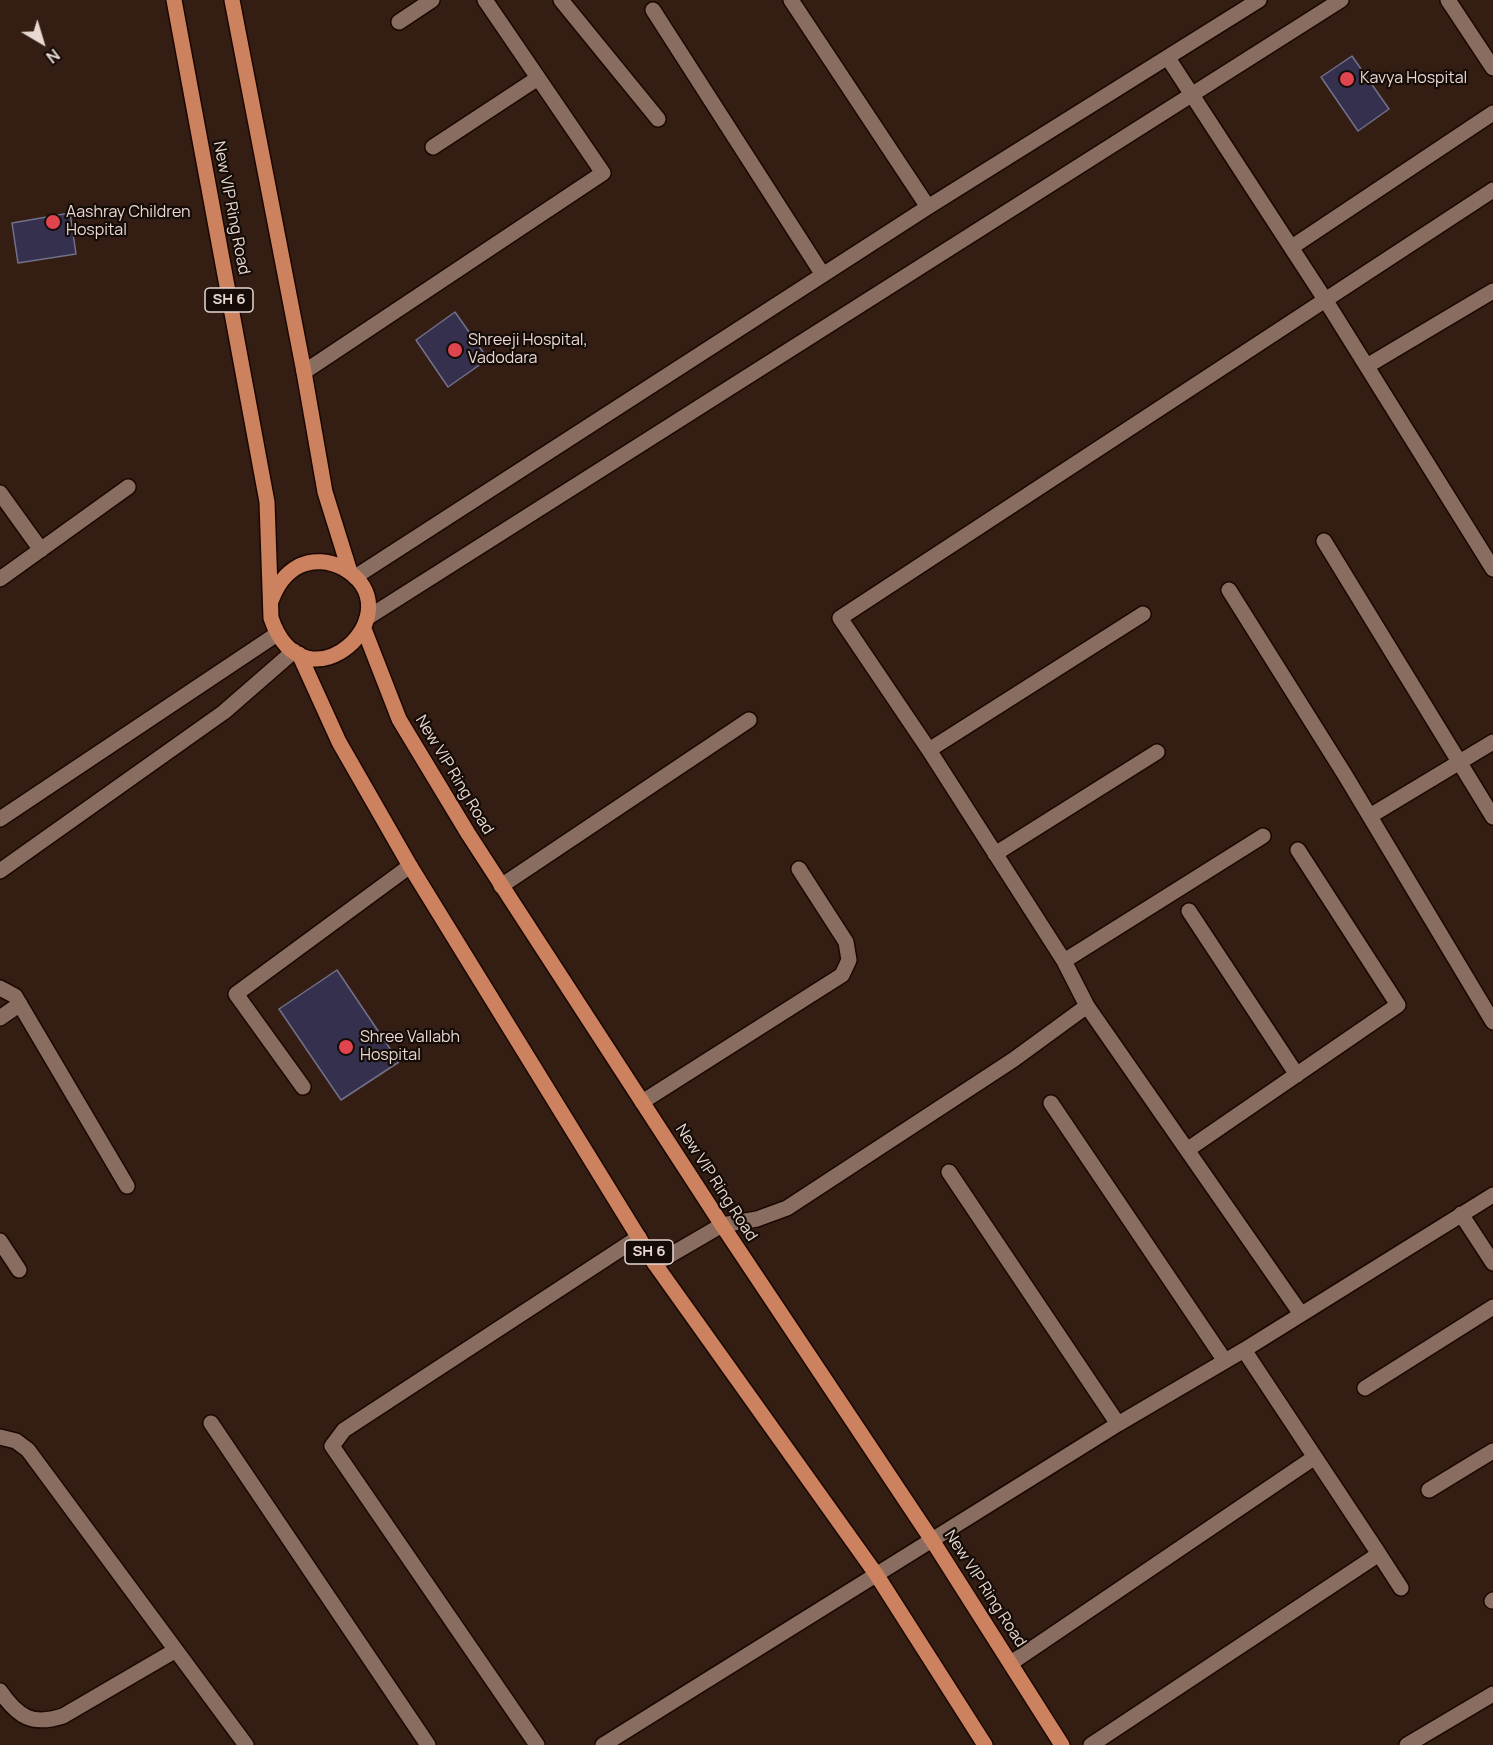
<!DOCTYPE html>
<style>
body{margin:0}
#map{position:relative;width:1493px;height:1745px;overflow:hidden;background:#341e13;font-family:Manrope,sans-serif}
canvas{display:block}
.north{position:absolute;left:12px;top:12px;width:60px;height:60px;-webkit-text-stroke:4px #150b07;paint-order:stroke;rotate:142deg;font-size:16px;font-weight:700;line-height:24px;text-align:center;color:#e8d8d1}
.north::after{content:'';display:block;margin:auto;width:21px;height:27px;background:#e8d8d1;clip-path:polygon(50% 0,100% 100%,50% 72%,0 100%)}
</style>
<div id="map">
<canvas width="1493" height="1745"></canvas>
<div class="north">N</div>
</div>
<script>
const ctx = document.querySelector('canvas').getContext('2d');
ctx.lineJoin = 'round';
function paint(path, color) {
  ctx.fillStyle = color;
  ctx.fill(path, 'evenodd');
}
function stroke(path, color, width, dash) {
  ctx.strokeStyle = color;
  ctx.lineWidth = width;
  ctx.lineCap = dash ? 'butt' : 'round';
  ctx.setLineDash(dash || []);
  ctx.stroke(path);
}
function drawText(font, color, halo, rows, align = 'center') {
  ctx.font = font + ' Manrope,sans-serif';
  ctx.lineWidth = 4.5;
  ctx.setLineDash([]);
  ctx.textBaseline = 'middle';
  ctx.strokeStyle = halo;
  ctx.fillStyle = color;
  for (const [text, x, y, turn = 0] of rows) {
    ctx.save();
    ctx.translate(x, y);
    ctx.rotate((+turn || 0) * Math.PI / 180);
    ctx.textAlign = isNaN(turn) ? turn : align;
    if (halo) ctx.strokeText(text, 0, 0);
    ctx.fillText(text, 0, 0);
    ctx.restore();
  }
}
const building = new Path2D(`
 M1352 56 1389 109 1358 131 1321 77Z
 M70 213 76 254 18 263 12 223Z
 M455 312 488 359 448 387 416 340Z
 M337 970 399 1062 341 1100 279 1009Z`);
paint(building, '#34304d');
stroke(building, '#73708a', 1.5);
const minor = new Path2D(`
 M561 0 658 119
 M791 0 928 207
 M1448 0 1493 68
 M653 10 823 275
 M399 22 432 0
 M1168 58 1326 301 1493 569
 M433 147 538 78
 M1292 247 1493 113
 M1367 366 1493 291
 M304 372 603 173 485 0
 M0 493 41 550
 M1324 541 1493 817
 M355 577 928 207 1259 0
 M0 579 128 487
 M1229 590 1345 775 1493 1022
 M367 618 1341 0
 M929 750 1143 614
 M1370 816 1493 742
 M0 819 277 634
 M995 854 1157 752
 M0 871 224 712 294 651
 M501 886 749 720
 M1189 911 1297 1075
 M1064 961 1263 836
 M0 988 15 996 127 1186
 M0 1018 20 1004
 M303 1087 236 994 410 866
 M642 1102 842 975 849 960 846 942 799 869
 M1051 1103 1225 1361
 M1187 1150 1398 1005 1298 850
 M949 1172 1118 1424
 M1461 1214 1493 1263
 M0 1241 19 1270
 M655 1264 722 1225 757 1219 787 1208 1013 1060 1087 1006
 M1301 1314 1087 1006 1064 961 929 750 840 618 1493 190
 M1365 1388 1493 1307
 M211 1423 428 1745
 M0 1437 16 1441 28 1450 246 1745
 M1429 1490 1493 1451
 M1379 1554 1401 1588
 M1492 1601 1493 1600
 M1011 1663 1315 1457
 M0 1691C18 1717 32 1726 63 1716L176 1650
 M537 1745 332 1446 344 1430 639 1237
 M603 1745 1118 1424 1244 1350 1493 1195
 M1091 1745 1379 1554 1244 1350
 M1407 1745 1493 1694`);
const major = new Path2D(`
 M174 0 267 502 271 618C305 717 419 611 343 568 330 561 313 559 299 566 284 574 277 586 271 601
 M232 0 304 372 325 492 350 572
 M364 629 399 719 469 835 722 1225 932 1540 1062 1745
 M299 654 339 742 410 866 655 1264 876 1574 985 1745`);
stroke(minor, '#1b0701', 18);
stroke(major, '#1b0701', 18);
stroke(minor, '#886d60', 15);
stroke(major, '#cc815f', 15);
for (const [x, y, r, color] of [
 [1347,79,8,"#e0444e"],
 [53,222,8,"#e0444e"],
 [455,350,8,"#e0444e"],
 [346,1047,8,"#e0444e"]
]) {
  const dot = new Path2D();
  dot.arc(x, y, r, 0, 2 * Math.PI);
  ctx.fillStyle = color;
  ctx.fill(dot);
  stroke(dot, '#150b07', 2);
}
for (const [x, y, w] of [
 [229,300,48],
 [649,1252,48]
]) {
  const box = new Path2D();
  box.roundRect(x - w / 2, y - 12, w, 24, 4.5);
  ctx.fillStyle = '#150b07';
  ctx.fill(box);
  stroke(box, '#e8d8d1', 1.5);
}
drawText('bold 15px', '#e8d8d1', null, [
 ["SH 6",229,300],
 ["SH 6",649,1252]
]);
drawText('16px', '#e8d8d1', '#150b07', [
 ["Kavya Hospital",1360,79],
 ["Aashray Children",66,213],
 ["Hospital",66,231],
 ["Shreeji Hospital,",468,341],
 ["Vadodara",468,359],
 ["Shree Vallabh",360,1038],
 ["Hospital",360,1056]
], 'left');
drawText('16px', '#e8d8d1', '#150b07', [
 ["New VIP Ring Road",231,208,79],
 ["New VIP Ring Road",454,775,59],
 ["New VIP Ring Road",716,1183,57],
 ["New VIP Ring Road",985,1589,57]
]);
</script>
